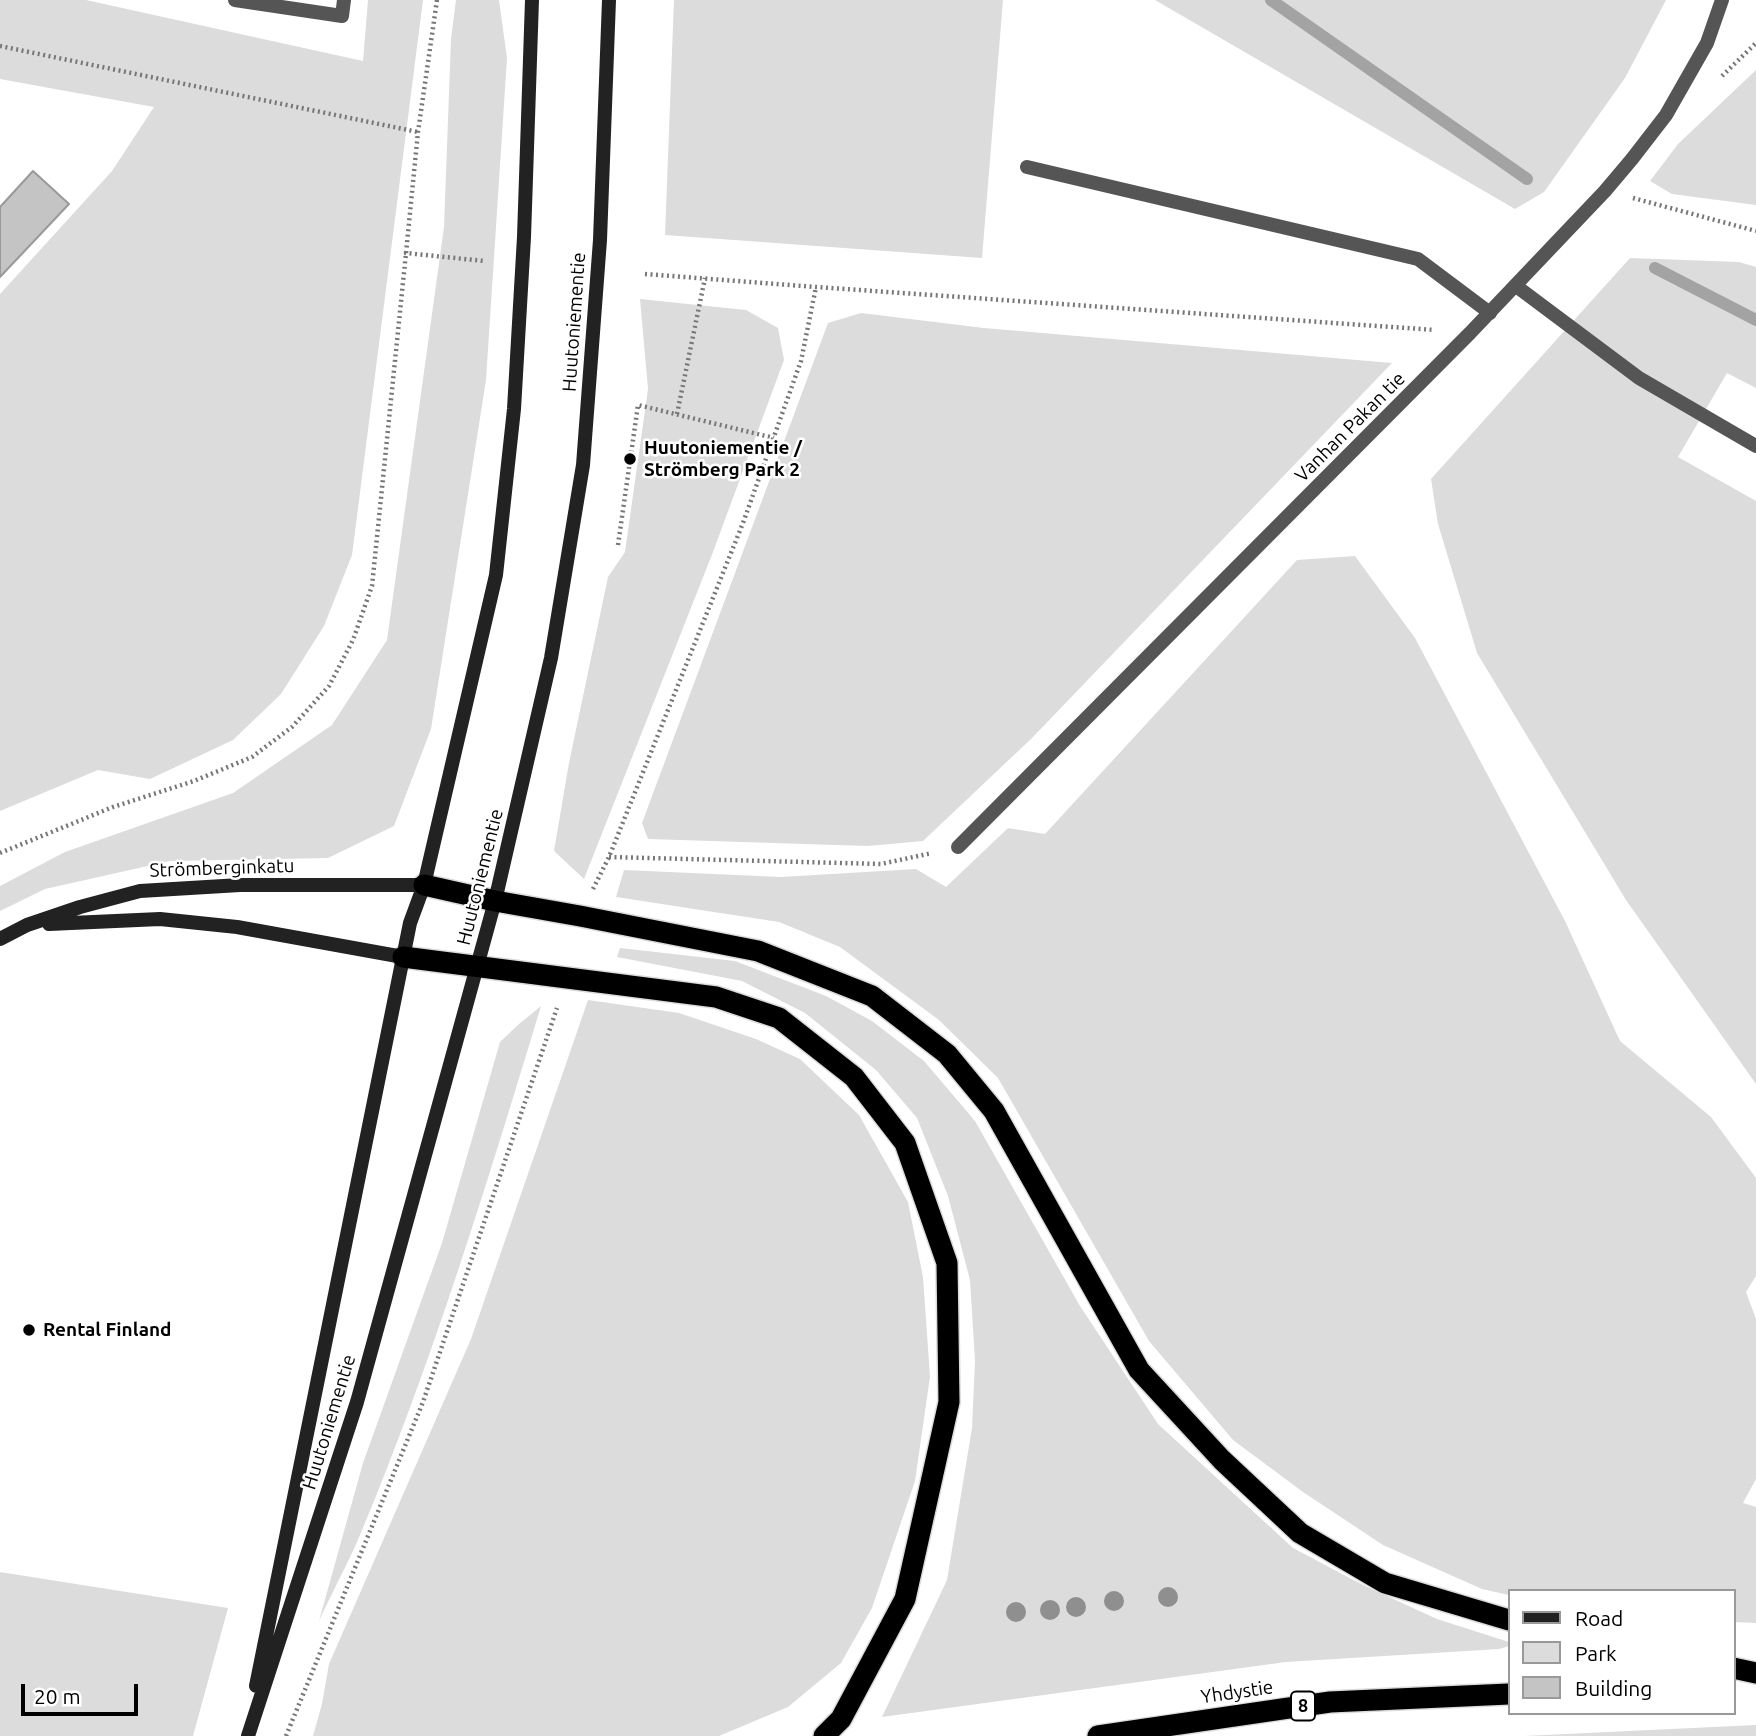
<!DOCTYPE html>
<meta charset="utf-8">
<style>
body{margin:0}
#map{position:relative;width:1756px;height:1736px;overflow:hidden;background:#fff;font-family:Ubuntu,sans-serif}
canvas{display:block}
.legend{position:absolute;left:1508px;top:1589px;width:228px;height:126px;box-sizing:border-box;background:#fff;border:2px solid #999;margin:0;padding:9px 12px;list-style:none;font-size:21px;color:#000}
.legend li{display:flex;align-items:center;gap:14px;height:35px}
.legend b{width:35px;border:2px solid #999}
.scale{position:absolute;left:21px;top:1684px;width:117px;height:32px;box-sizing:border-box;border:4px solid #000;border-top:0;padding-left:9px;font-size:21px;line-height:24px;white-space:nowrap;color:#000;-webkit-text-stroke:5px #fff;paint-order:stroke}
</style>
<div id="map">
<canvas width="1756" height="1736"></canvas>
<ul class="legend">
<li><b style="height:9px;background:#222"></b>Road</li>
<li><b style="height:19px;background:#dcdcdc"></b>Park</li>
<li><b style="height:19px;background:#c4c4c4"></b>Building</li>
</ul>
<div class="scale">20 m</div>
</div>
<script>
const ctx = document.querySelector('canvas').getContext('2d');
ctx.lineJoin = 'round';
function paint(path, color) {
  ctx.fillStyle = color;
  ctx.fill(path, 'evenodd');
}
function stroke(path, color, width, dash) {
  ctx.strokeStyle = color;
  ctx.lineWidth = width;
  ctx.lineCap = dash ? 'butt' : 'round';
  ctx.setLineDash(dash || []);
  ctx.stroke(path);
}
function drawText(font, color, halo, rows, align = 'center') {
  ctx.font = font + ' Ubuntu,sans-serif';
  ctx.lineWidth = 5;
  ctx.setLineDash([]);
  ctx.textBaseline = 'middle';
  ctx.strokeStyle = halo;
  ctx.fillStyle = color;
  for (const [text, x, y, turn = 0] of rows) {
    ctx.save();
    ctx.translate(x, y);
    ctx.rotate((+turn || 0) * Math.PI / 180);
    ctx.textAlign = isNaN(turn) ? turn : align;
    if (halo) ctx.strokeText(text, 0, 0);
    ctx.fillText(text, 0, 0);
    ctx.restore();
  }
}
paint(new Path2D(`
 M0 0H86L363 61 368 0H423L352 555 324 626 281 694 233 740 150 779 98 770 0 811V294L112 171 154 107 0 79Z
 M456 0H499L507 58 486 380 431 729 394 826 328 858 170 861 45 889 0 911V886L65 852 233 793 332 725 387 640 444 227 451 39Z
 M674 0H1003L982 258 665 235Z
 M1155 0H1666L1625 78 1544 192 1515 209Z
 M1756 70V205L1672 194 1650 181 1678 144Z
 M1630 258 1739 262 1756 267V388L1727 373 1678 457 1756 501V1084L1626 900 1477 653 1438 524 1431 479Z
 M640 299 746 310 778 328 784 360 713 552 584 879 554 851 569 763 608 577 625 552 648 389Z
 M861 313 984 328 1392 363 1032 738 923 841 868 846 648 839 642 823 828 323Z
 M1355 556 1415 638 1565 921 1620 1041 1711 1117 1756 1178V1276L1746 1292 1756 1319V1479L1743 1503 1756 1507V1623L1733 1622V1591H1509V1595L1482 1589 1383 1545 1303 1492 1233 1440 1149 1341 998 1078 939 1020 840 947 779 922 616 897 624 870 781 877 916 869 946 887 1008 828 1045 834 1297 560Z
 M620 948 735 961 826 996 872 1021 924 1061 975 1121 1080 1306 1158 1424 1293 1548 1365 1586 1437 1619 1509 1642V1646L1499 1649 1286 1662 882 1717 947 1580 972 1428 975 1361 970 1280 948 1196 917 1118 876 1070 805 1013 742 981 617 957Z
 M588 1000 679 1013 756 1039 800 1059 859 1115 908 1202 923 1277 930 1377 915 1481 872 1608 841 1663 788 1707 719 1736H313L322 1704 329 1664 471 1339Z
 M541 1006C487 1184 432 1363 360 1535 348 1564 332 1592 319 1621L363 1463 442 1243 500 1042 519 1024Z
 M0 1572 228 1608 193 1736H0Z
 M1756 1725V1736H1524Z`), '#dcdcdc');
stroke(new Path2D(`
 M1271 0 1527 179
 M1655 268 1756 320`), '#a3a3a3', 12);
const building = new Path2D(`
 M33 171 69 204 0 277V207Z`);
paint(building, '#c4c4c4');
stroke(building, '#999', 2);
const highway = new Path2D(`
 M424 885 495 901 580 916 758 951 872 996 947 1054 994 1111 1139 1370 1222 1460 1300 1533 1385 1583 1509 1620
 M403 957 716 997 779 1018 854 1077 905 1143 947 1263 949 1402 905 1599 841 1719 824 1736
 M1733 1668 1756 1673
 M1098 1736 1330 1702 1509 1694`);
stroke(highway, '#dbdbdb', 24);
stroke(new Path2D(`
 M437 0 418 132 406 253 484 261
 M0 46 418 132
 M1722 76 1756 43
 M1633 198 1756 231
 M645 274 816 287 1435 330
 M677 414 705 278
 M618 545 638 405 774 438
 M0 853 113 807 194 781 252 757 292 727 329 686 353 640 372 586 406 253
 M609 857 881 864 932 853
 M593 889 609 857 743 523 801 361 816 287
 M286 1736 423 1402 557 1008`), '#777', 4.5, [2, 3.5]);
stroke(new Path2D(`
 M235 0 342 16 344 0
 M1027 167 1418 259 1490 313
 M1516 286 1639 378 1756 446`), '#555', 14);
stroke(new Path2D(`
 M958 847 1470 333 1605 191 1632 159 1666 115 1707 43 1722 0`), '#555', 14);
stroke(new Path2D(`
 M49 924 160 919 237 927 403 957
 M0 939 27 925 80 907 140 891 240 885H424
 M256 1686 410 923 424 885 496 575 514 409 524 237 532 0
 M248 1736 357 1402 495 901 551 658 583 465 600 240 609 0`), '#222', 14);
stroke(highway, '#000', 21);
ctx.fillStyle = '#8f8f8f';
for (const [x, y] of [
 [1168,1597],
 [1114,1601],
 [1076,1607],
 [1050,1610],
 [1016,1612]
]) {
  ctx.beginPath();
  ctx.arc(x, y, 10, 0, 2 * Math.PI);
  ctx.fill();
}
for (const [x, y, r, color] of [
 [630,459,7,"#000"],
 [29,1330,7,"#000"]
]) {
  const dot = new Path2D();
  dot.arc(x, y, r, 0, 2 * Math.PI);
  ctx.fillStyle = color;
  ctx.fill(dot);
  stroke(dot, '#fff', 2.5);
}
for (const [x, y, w] of [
 [1303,1706,24]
]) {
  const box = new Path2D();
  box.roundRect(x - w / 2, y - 14.5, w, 29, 5);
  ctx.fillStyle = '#fff';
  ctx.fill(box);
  stroke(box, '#000', 2);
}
drawText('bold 18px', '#000', null, [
 ["8",1303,1706]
]);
drawText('19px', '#000', '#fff', [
 ["Huutoniementie",574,322,-86],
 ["Vanhan Pakan tie",1350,427,-45],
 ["Strömberginkatu",222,868,-2],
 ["Huutoniementie",480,877,-76],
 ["Huutoniementie",329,1422,-73],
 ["Yhdystie",1237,1692,-8]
]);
drawText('bold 19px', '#000', '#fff', [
 ["Huutoniementie /",644,448],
 ["Strömberg Park 2",644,470],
 ["Rental Finland",43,1330]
], 'left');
</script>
